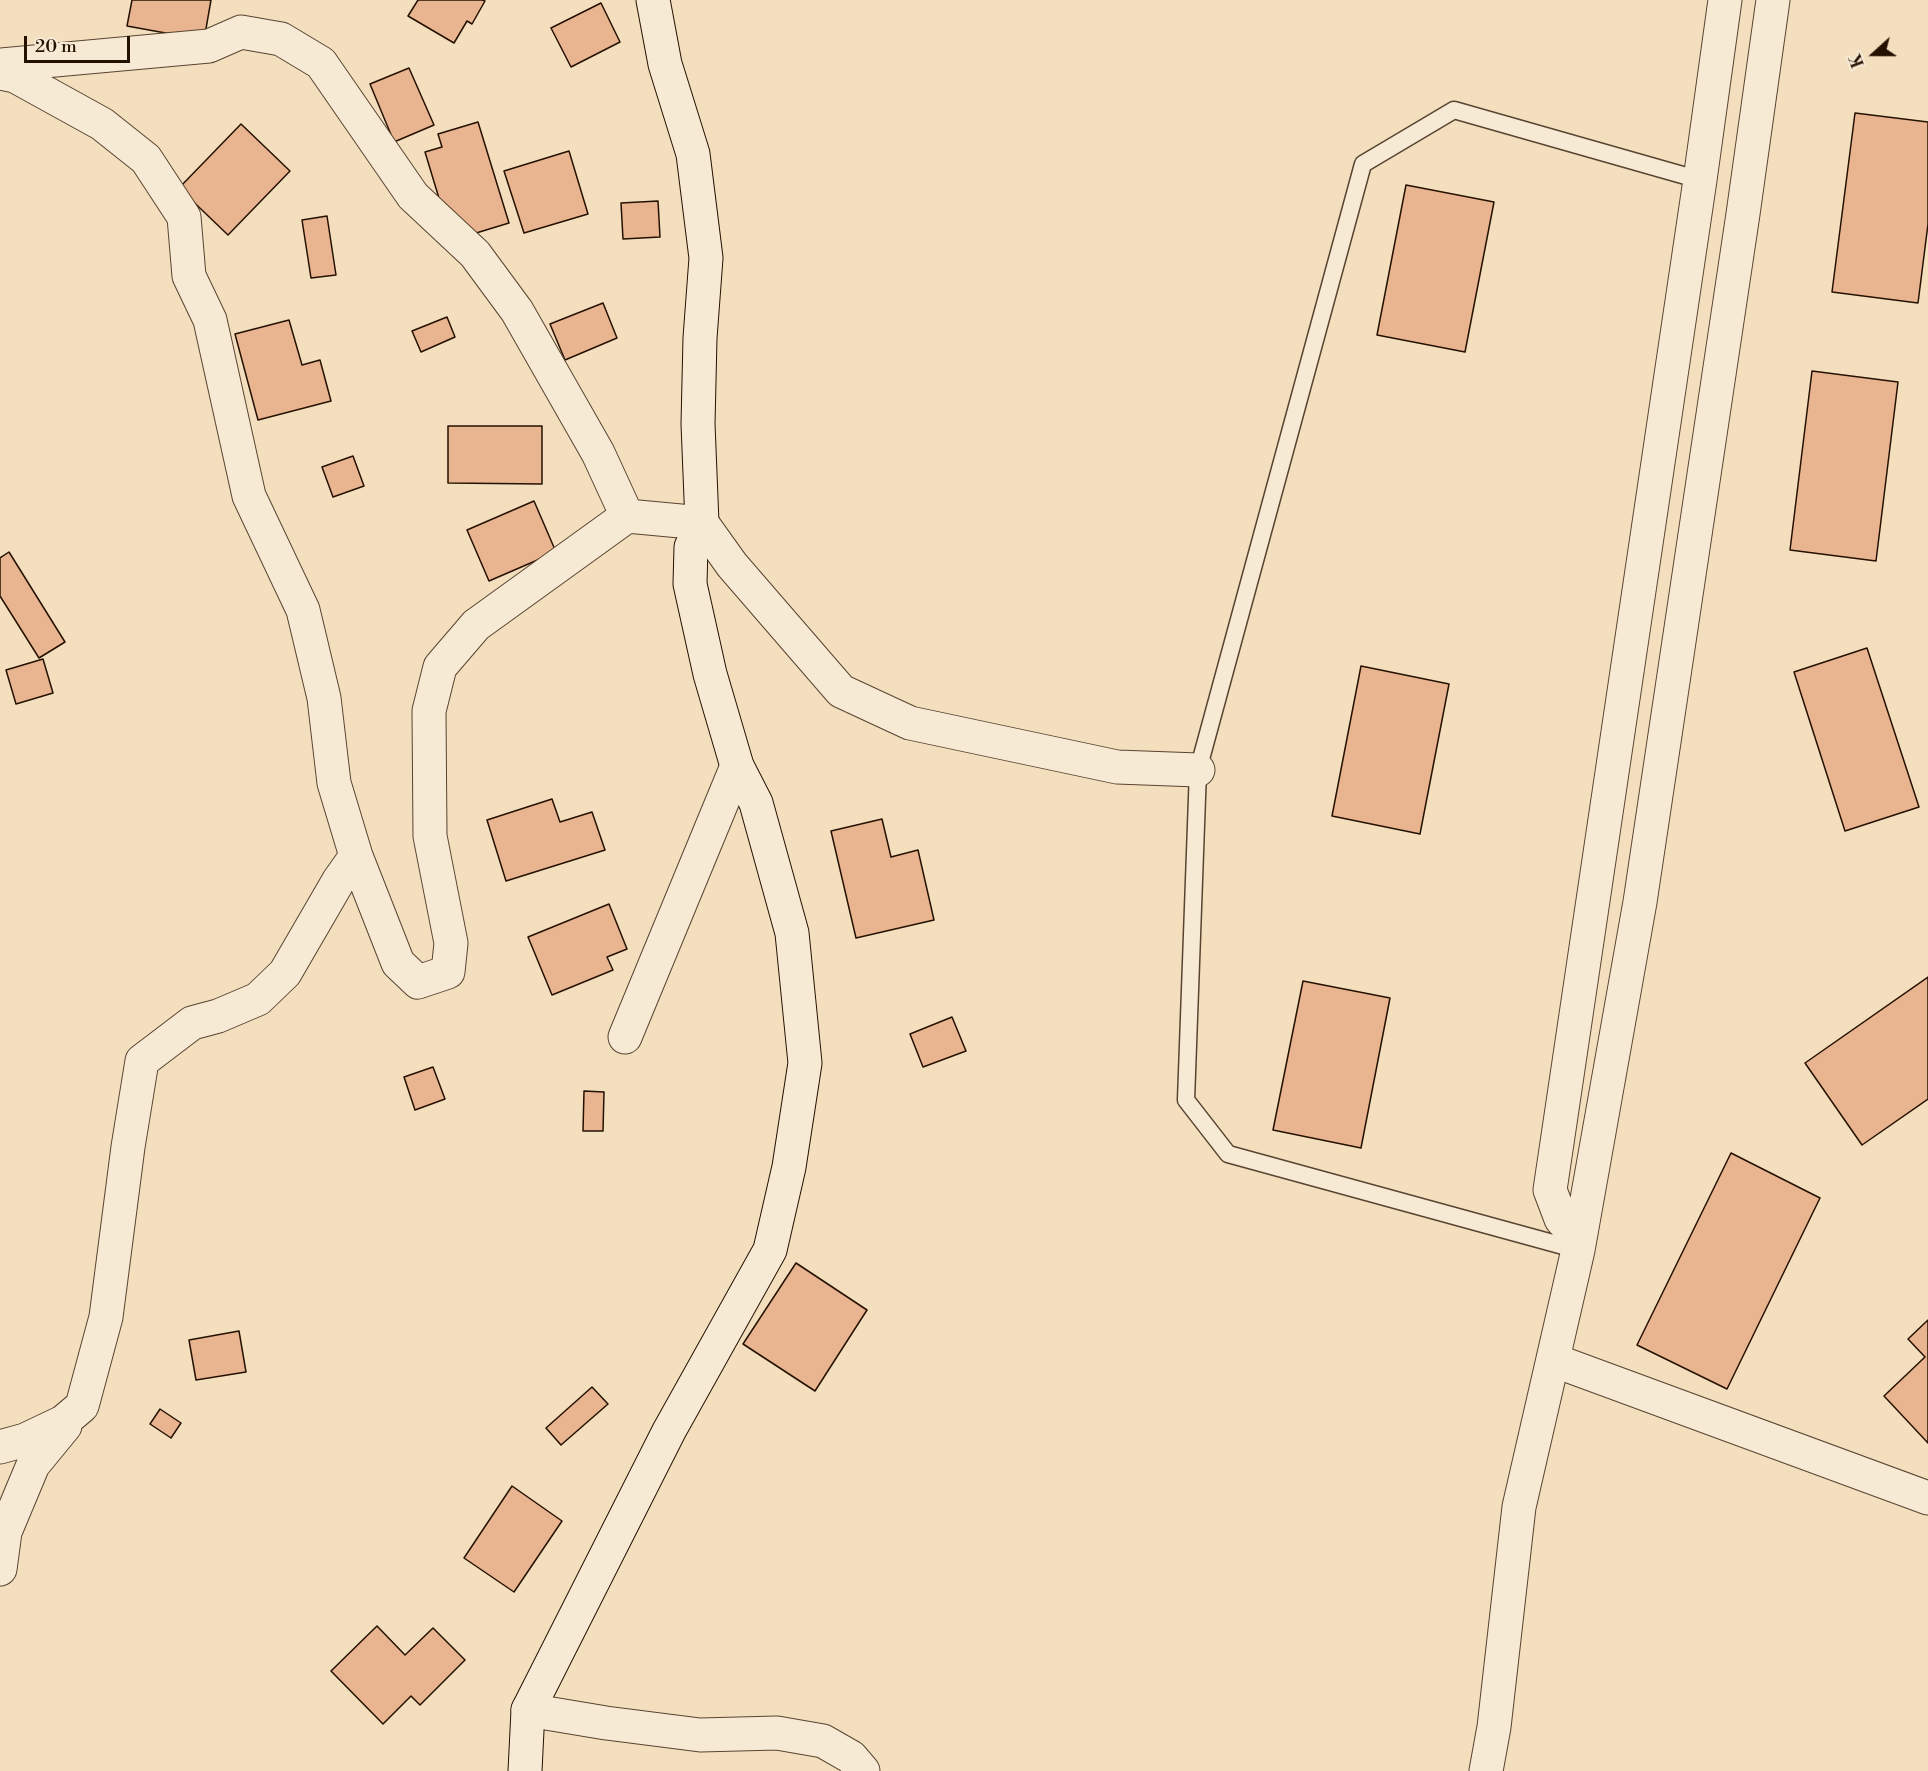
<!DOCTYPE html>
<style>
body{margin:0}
#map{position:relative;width:1928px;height:1771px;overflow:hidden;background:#f3debe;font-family:"Libre Bodoni",serif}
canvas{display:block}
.north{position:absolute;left:1844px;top:24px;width:60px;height:60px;-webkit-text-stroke:4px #f7ead5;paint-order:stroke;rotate:249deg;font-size:16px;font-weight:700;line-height:24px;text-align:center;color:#251100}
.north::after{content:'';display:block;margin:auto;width:21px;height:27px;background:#251100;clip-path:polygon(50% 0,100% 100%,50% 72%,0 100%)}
.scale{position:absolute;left:24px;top:36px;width:106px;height:27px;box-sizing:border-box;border:3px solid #251100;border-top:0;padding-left:8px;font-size:18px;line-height:21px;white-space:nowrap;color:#251100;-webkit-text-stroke:4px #f7ead5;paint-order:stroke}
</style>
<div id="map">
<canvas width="1928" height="1771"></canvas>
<div class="north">K</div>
<div class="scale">20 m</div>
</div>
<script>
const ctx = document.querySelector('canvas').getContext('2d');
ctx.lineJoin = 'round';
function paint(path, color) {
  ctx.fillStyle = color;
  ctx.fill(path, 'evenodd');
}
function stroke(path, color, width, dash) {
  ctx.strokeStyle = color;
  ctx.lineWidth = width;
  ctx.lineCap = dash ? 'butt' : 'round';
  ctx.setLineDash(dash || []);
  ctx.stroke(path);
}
const building = new Path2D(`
 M132 0H211L204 40 127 26Z
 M418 0H482L485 1 472 24 467 21 454 43 408 16Z
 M601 3 620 42 571 67 551 28Z
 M409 68 434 125 394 142 370 84Z
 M1855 113 1928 122V224L1918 303 1832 292Z
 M478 122 509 223 463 237 445 218 425 152 442 147 438 134Z
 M241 124 290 171 228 235 179 188Z
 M569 151 588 214 524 233 504 171Z
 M1406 185 1494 202 1465 352 1377 335Z
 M658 201 660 237 623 239 621 203Z
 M327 216 336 275 311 278 302 220Z
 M603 303 617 338 565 360 550 324Z
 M447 317 455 337 421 352 412 331Z
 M289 320 302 365 320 360 331 401 258 420 235 334Z
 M1812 371 1898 382 1876 561 1790 550Z
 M448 426H542V484L448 483Z
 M353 456 364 486 333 497 322 467Z
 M534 501 556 552 489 581 467 530Z
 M9 552 65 642 39 658 0 596V558Z
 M1867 648 1919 807 1845 831 1794 672Z
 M43 659 53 693 16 704 6 670Z
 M1361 666 1449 684 1420 834 1332 816Z
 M552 799 560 822 592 812 605 850 506 881 487 820Z
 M882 819 891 857 918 850 934 920 856 938 831 831Z
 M609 904 627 949 607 957 613 970 552 995 528 937Z
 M1928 977V1099L1862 1145 1805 1063Z
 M1303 981 1390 998 1361 1148 1273 1130Z
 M952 1017 966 1051 923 1067 910 1034Z
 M433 1067 445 1099 415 1110 404 1077Z
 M584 1091 604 1092 603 1131H583Z
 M1731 1153 1820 1198 1727 1389 1637 1345Z
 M796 1263 867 1310 815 1391 743 1344Z
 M1928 1320V1443L1884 1396 1925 1357 1908 1339Z
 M239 1331 246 1372 196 1380 189 1340Z
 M592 1387 608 1404 561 1445 546 1428Z
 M160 1409 181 1423 171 1438 150 1424Z
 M512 1486 562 1521 514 1592 464 1558Z
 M377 1626 405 1655 433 1628 465 1660 420 1705 411 1696 383 1724 331 1671Z`);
paint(building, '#e9b490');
stroke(building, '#251100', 1.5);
const lane = new Path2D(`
 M1578 1250 1228 1154 1186 1100 1198 770 1363 164 1454 110 1700 180`);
const street = new Path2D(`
 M0 65 209 46 241 32 281 39 321 63 413 196 475 254 517 311 598 453 627 516
 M0 73 15 76 102 124 146 159 184 217 189 276 210 320 249 496 303 610 324 698 334 783 356 856 398 963 418 982 448 972 451 943 430 836 429 711 440 667 476 625 627 516 702 523 732 565 841 691 910 723 1117 767 1198 770
 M625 1037 737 766
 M1579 1240 1561 1219 1550 1190 1700 180 1725 0
 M1553 1360 1928 1498
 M0 1447 25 1440 63 1422 82 1406 106 1317 128 1147 142 1061 192 1023 218 1016 258 999 285 973 339 880 356 856
 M0 1569 5 1532 33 1465 65 1426
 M528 1710 606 1723 700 1735 777 1733 823 1741 851 1757 863 1771
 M1486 1771 1494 1727 1519 1507 1578 1250 1640 902 1743 214 1773 0`);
const secondary = new Path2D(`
 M525 1771 528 1710 669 1431 770 1250 789 1167 805 1063 792 933 756 803 737 766 710 674 690 584 691 547 702 523 698 424 700 338 706 258 693 154 665 64 653 0`);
stroke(lane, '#584430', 19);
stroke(street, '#584430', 35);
stroke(secondary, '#251100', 35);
stroke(lane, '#f7ead5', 16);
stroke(street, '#f7ead5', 33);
stroke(secondary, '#f7ead5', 33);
</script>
